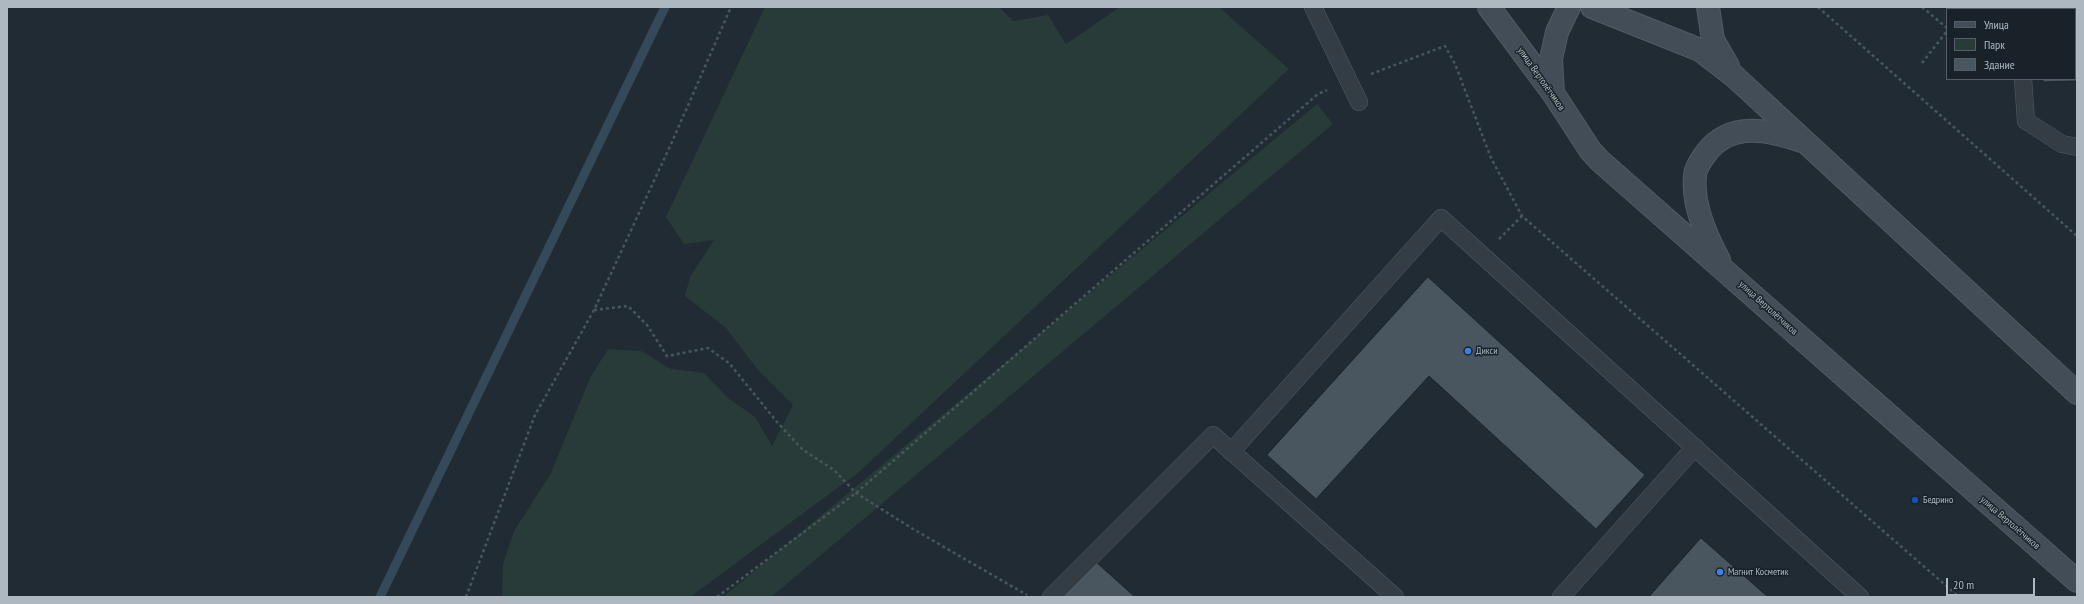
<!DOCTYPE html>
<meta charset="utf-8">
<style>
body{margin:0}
#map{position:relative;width:2084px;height:604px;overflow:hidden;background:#212b33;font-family:"PT Sans Narrow",sans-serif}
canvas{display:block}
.frame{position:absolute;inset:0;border:8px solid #aeb8c1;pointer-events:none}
.legend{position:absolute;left:1946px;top:8px;width:130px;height:72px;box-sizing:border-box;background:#192229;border:1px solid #555e66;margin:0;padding:5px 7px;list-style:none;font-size:12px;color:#aeb8c1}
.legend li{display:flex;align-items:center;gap:8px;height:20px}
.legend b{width:20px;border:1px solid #555e66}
.scale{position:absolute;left:1946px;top:578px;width:89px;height:18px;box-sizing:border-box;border:2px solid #aeb8c1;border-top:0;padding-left:5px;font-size:12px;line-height:14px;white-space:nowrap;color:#aeb8c1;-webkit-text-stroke:3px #192229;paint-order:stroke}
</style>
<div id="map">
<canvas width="2084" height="604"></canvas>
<div class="frame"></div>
<ul class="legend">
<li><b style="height:5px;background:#424d57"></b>Улица</li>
<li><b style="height:11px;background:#283b38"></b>Парк</li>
<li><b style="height:11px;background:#49565f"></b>Здание</li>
</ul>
<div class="scale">20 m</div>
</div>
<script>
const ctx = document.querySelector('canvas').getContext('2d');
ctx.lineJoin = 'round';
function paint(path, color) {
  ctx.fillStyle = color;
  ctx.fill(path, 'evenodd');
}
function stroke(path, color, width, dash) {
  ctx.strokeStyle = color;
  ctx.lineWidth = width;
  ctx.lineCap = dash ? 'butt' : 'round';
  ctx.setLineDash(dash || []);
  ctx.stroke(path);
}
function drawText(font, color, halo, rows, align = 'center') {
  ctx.font = font + ' "PT Sans Narrow",sans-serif';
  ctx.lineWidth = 3;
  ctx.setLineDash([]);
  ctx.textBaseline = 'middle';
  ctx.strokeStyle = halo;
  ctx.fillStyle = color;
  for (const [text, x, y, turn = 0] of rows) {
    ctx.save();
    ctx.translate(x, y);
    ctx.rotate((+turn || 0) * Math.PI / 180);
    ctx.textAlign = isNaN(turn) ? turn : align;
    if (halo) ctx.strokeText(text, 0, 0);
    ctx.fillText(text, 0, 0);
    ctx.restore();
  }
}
paint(new Path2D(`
 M765 7H999L1013 21 1048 15 1066 44 1120 7H1219L1289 69 859 472 690 597H502L503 564 514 531 551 473 590 378 608 349 641 351 671 369 704 373 728 398 755 417 772 446 793 405 758 370 726 328 685 296 690 277 714 240 684 244 666 217Z
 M1317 104 1333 124 771 597H723Z`), '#283b38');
stroke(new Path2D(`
 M380 597 665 7`), '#354a59', 9);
const building = new Path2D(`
 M2039 7H2077V81L2043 82V79H2075V9H2039Z
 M1428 277 1645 475 1596 529 1429 376 1316 499 1267 455Z
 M1701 538 1768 597H1649Z
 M1095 561 1135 597H1063Z`);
paint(building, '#49565f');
stroke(building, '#1b242b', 1);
const lane = new Path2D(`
 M1313 7 1359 102
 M2019 7V9
 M2023 79 2026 121 2062 144 2077 147
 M1231 452 1441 218 1860 597
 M1051 597 1213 435 1395 597
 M1561 597 1695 447`);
const secondary = new Path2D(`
 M1489 7 1553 93 1590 150 1599 160 2077 581
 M1592 7 1700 50 1735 77 2077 393
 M1708 7 1713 40 1728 66
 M1553 93 1551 59 1557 32 1569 7
 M1719 260C1706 236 1692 205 1695 176 1695 169 1702 158 1707 152 1731 121 1769 130 1802 141`);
stroke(lane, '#515b62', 18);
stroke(secondary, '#515b62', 24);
stroke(new Path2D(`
 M1818 7 2077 236
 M1922 7 1947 28
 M1965 9 1966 7
 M1922 63 1947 31
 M1371 74 1445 46 1455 64 1491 158 1522 216 1959 597
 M1499 239 1522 216
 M594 310 628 306 647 325 667 356 708 348 729 363 777 422 803 450 834 470 856 493 913 529 1027 595
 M466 597 535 415 594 310 672 142 731 7
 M717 597 856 493 1318 94 1327 90`), '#465858', 2.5, [3, 3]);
stroke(lane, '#343d44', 17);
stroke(secondary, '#424d57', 22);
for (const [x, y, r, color] of [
 [1468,351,4,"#3f7fe0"],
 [1915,500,4,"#1a4fb4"],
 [1720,572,4,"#3f7fe0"]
]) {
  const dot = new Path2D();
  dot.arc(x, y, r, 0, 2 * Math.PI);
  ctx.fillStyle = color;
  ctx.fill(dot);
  stroke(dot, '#192229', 1.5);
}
drawText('10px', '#aeb8c1', '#192229', [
 ["улица Вертолётчиков",1541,79,55],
 ["улица Вертолётчиков",1768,308,42],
 ["улица Вертолётчиков",2010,523,41]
]);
drawText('10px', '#aeb8c1', '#192229', [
 ["Дикси",1476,351],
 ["Бедрино",1923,500],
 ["Магнит Косметик",1728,572]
], 'left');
</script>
